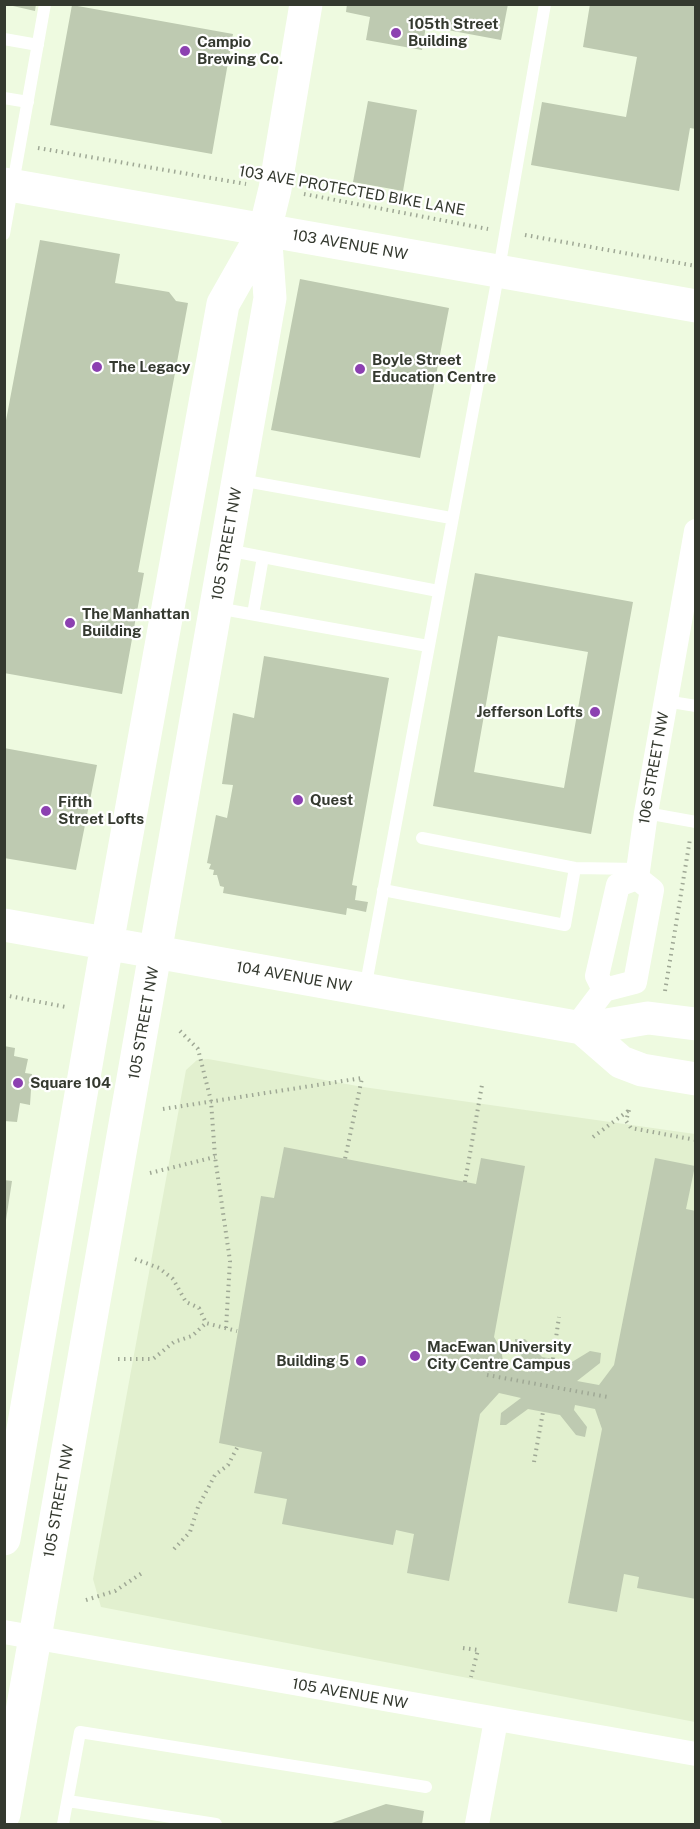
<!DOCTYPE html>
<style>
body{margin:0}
#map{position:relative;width:700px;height:1829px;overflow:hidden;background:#eefae0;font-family:"Public Sans",sans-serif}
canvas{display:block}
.frame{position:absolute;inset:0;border:6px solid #34392f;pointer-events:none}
</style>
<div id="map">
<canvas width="700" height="1829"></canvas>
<div class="frame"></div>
</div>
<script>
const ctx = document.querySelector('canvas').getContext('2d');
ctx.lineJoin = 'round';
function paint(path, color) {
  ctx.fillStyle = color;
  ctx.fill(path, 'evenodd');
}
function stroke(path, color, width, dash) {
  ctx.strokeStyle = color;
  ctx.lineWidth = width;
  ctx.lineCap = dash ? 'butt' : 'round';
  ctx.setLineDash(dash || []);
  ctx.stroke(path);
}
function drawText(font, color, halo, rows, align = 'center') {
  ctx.font = font + ' "Public Sans",sans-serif';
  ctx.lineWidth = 4.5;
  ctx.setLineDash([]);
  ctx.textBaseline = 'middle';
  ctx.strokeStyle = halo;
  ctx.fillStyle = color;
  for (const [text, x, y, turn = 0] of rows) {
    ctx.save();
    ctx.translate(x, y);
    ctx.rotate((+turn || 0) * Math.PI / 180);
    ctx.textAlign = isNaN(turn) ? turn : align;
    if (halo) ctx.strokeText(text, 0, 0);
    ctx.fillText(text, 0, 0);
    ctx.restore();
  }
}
paint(new Path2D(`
 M208 1059 363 1087 695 1134V1722L101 1607 93 1579 186 1070 197 1060Z`), '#e2f0cf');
paint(new Path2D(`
 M4 4H36L35 11Z
 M347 4H508L501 40 426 26 422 50 366 40 370 17 346 12Z
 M590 4H696V129L690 128 679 191 531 165 542 102 626 117 637 57 583 47Z
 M72 5 233 34 212 154 50 125Z
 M368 101 417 110 403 191 353 182Z
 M40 240 120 254 115 283 169 292 176 301 188 303 138 572 144 573 122 694 4 673V431Z
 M300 279 449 308 420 458 271 430Z
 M475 573 633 602 591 834 433 806ZM498 636 588 652 564 788 474 772Z
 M264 656 389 678 352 885 357 886 355 900 368 902 366 912 347 908 346 915 223 893 224 887 220 886 217 875H213L214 870 209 869 211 864 207 863 216 815 227 818 233 785 222 784 233 713 254 718Z
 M4 748 97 765 76 870 4 858Z
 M4 1046 15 1048 14 1056 28 1059 25 1073 32 1074 30 1105 20 1103 17 1122 4 1121Z
 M284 1147 476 1184 481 1158 525 1166 494 1337 501 1349 504 1367 528 1372V1367L515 1345V1339H525L542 1357 572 1362 590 1351 601 1353 600 1363 577 1381 599 1385 614 1365 655 1158 695 1166 686 1209 696 1211V1599L637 1588 639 1577 624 1574 617 1612 568 1603 602 1429 595 1409 575 1405 574 1410 587 1427 585 1437 576 1435 560 1415 528 1409 506 1425H500L501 1413 521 1398 499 1393 480 1414 449 1581 407 1573 414 1534 396 1530 393 1545 282 1524 287 1499 254 1493 262 1452 219 1443 261 1196 274 1198Z
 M4 1180 12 1181 6 1220H4Z
 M386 1804 424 1811 422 1824H329Z`), '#becab1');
stroke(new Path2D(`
 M38 148 246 184
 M304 194 488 229
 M525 235 696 266
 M665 991 690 839
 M4 995 66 1007
 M180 1031 198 1049 211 1101 215 1157 230 1261 226 1328
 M163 1109 362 1078 345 1159
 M629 1110 626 1121 631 1128 696 1140
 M593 1137 628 1111
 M150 1173 215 1157
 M465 1182 482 1085
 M135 1259 159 1268 173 1279 186 1302 199 1308 206 1323 237 1331
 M118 1359H153L174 1342 192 1336 206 1323
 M553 1359 559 1317
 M487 1375 608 1397
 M534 1462 543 1412
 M174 1549 190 1532 198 1507 215 1475 228 1465 237 1448
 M86 1600 115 1591 142 1573
 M463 1648 478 1650 471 1677`), '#9fa895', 4, [1.5, 4.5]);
stroke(new Path2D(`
 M4 39 38 45
 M4 98 28 102
 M4 234 45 4
 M240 480 451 518
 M227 550 438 591
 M217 608 428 646
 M253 614 263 557
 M665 701 696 706
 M646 813 696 822
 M422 838 575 868 638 869
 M383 890 565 925 575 868
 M365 989 495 292 545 4
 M68 1801 216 1824
 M63 1824 80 1732 426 1787`), '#fff', 12);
stroke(new Path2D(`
 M637 878 646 813 696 531
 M604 990 597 976 618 885 637 878
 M576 1027 604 990 635 982 652 890 637 878
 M4 1632 696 1754
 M477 1824 496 1720`), '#fff', 24);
stroke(new Path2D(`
 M4 184 696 306
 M4 925 576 1027 583 1029 621 1062 642 1070 696 1079
 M583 1029 648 1018 696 1024
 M4 1539 107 944 223 304 265 230 275 189 306 4
 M4 1814 270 298 265 230`), '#fff', 33);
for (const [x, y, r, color] of [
 [396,33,6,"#8c40b1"],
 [185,51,6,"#8c40b1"],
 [97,367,6,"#8c40b1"],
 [360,369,6,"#8c40b1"],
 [70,623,6,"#8c40b1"],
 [595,712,6,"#8c40b1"],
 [298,800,6,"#8c40b1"],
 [46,811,6,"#8c40b1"],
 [18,1083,6,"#8c40b1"],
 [415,1356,6,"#8c40b1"],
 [361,1361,6,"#8c40b1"]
]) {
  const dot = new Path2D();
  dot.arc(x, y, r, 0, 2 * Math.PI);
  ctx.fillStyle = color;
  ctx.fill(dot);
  stroke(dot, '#fff', 2);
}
drawText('bold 15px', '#34392f', '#fff', [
 ["105th Street",408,24],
 ["Building",408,41],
 ["Campio",197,42],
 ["Brewing Co.",197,59],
 ["Boyle Street",372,360],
 ["Education Centre",372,377],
 ["The Legacy",109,367],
 ["The Manhattan",82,614],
 ["Building",82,631],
 ["Jefferson Lofts",583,712,"right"],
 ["Quest",310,800],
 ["Fifth",58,802],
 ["Street Lofts",58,819],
 ["Square 104",30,1083],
 ["MacEwan University",427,1347],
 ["City Centre Campus",427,1364],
 ["Building 5",349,1361,"right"]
], 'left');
drawText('15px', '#34392f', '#fff', [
 ["103 AVE PROTECTED BIKE LANE",352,191,10],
 ["103 AVENUE NW",350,245,10],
 ["105 STREET NW",227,544,-80],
 ["106 STREET NW",654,768,-80],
 ["104 AVENUE NW",294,977,10],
 ["105 STREET NW",144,1023,-80],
 ["105 STREET NW",59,1501,-80],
 ["105 AVENUE NW",350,1694,10]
]);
</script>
